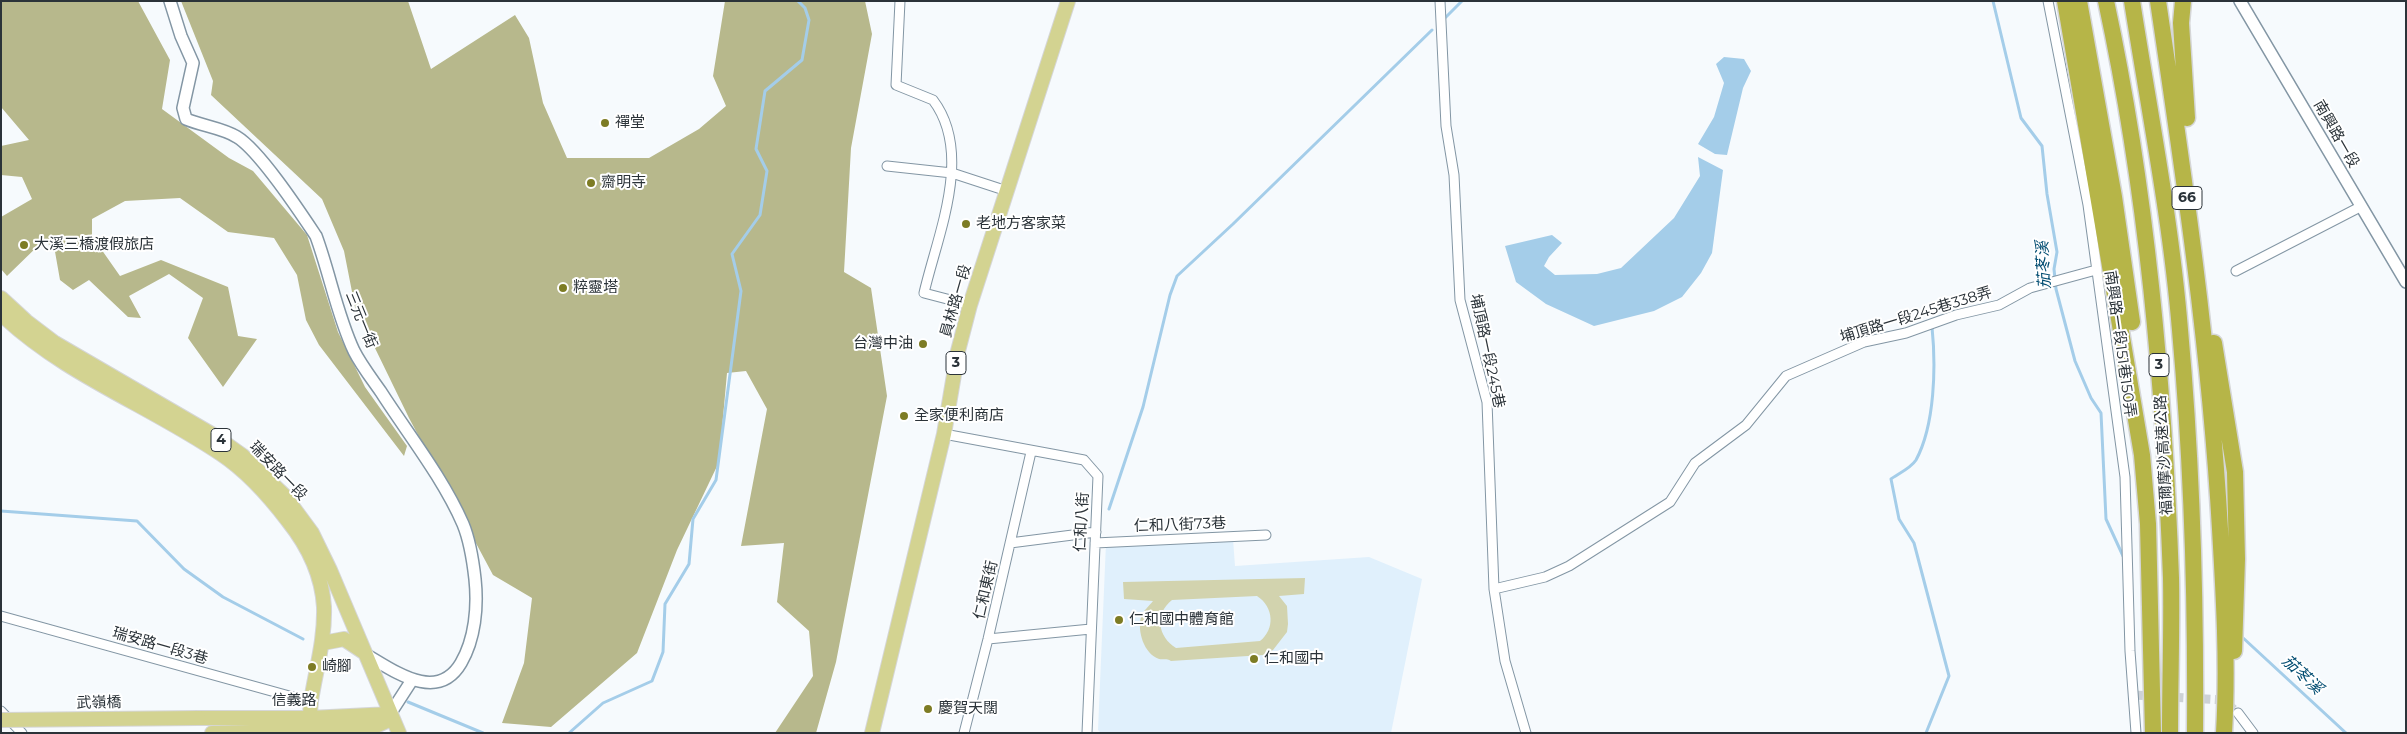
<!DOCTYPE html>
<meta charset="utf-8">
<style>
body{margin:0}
#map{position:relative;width:2407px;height:734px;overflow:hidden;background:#f6fafd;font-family:Montserrat,sans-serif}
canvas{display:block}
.frame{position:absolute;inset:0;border:2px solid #2b3339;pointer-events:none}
</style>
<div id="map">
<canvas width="2407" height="734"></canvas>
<div class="frame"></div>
</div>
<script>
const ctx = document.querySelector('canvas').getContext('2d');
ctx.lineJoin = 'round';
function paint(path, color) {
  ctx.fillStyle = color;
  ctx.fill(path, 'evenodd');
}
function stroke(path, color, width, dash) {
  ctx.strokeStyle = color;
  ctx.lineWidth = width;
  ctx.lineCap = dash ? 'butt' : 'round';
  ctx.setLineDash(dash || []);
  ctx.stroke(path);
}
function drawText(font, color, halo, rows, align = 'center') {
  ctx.font = font + ' Montserrat,"Noto Sans TC",sans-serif';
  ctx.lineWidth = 4;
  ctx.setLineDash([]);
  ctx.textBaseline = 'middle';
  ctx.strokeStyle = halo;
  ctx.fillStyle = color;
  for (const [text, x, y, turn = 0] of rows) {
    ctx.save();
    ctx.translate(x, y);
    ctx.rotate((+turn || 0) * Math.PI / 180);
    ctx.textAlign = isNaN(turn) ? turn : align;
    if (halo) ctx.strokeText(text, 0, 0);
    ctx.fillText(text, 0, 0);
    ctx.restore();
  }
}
paint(new Path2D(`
 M1233 539 1235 566 1369 557 1422 579 1391 733H1101L1098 730 1106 543Z`), '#e0f0fc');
paint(new Path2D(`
 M1305 578 1304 594 1279 596 1287 606 1288 624 1287 632 1273 650 1263 655 1171 661C1166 658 1164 660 1159 659 1144 654 1137 631 1141 617 1143 611 1149 606 1153 601L1124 599 1123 582ZM1257 596C1274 607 1275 629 1260 641L1176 648C1158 637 1154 614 1172 600Z`), '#d2d3ae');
paint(new Path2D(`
 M1 1H138L170 60 162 109 229 158 253 171 307 235 338 332 365 387 407 446 404 456 319 345 306 320 297 275 274 238 228 232 180 198 125 201 92 219V236L120 276 161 260 228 287 238 336 257 339 223 387 188 338 203 298 169 274 129 296 141 318 128 317 89 280 73 290 60 280 54 246 42 242 7 276 1 269V217L32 199 22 177 1 175V146L29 140 1 107Z
 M181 1H408L431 69 515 15 529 38 543 103 567 158H649L699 129 726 106 713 76 725 1H865L872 34 851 148 844 272 871 288 887 396 836 662 816 733H775L813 676 809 631 777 602 784 543 741 546 767 409 746 371 727 373 719 462 677 550 637 653 551 727 502 723 524 663 532 598 493 575 409 418 355 307 344 251 322 199 211 95 213 81Z`), '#b7b88c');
paint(new Path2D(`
 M1724 57 1744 59 1751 71 1743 88 1727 155 1715 154 1698 144 1714 117 1724 83 1716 64Z
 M1698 157 1723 170 1712 253 1701 273 1682 297 1654 311 1594 326 1546 304 1516 282 1505 246 1552 235 1562 243 1549 257 1544 266 1555 275 1597 274 1621 268 1674 218 1700 176Z`), '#a4cde9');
stroke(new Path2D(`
 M1993 1 2021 118 2042 146 2047 194 2057 252 2054 269 2056 289 2075 361 2091 398 2101 413 2106 519 2123 556
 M1444 19 1462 1
 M1109 509 1143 407 1170 295 1177 276 1233 224 1432 30
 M1 511 137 521 184 569 223 597 303 639
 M2241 636 2346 733
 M408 702 483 733
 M569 733 603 703 652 681 663 652 665 604 689 564 693 519 716 480 741 291 732 254 760 215 767 171 756 149 765 91 802 60 809 20 805 8 798 1
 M1926 733 1949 676 1914 543 1899 519 1891 479C1898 474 1911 468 1916 460 1935 425 1936 366 1932 327`), '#a4cde9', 3);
stroke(new Path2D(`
 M2134 695 2223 700 2238 713`), '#cdd2d6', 9, [9, 4.5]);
const minor = new Path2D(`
 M900 1 896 85 933 100C974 154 937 236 924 293L970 305
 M1440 1 1446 126 1454 175 1460 300 1487 402 1494 589 1505 661 1526 733
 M2048 1 2088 205 2125 477 2130 651 2136 733
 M887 166 952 173 1007 191
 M2236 271 2360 207
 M944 434 1084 460 1098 476 1087 733
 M1010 543 1096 532
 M1095 543 1266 535
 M1494 589 1545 577 1569 566 1670 502 1695 463 1746 425 1786 376 1864 342 1906 333 1956 315 1999 305 2030 288 2096 270
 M1 616 311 702
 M988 639 1091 629
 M1 711 22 733
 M2238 713 2253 733
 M964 733 988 639 1031 452`);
const tertiary = new Path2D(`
 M170 1 181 36 193 63 183 108 186 119C202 126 223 128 237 137 260 151 300 212 316 236 330 274 337 315 354 351 361 365 372 379 381 392 408 434 443 478 463 524 470 541 473 561 475 579 478 607 475 639 461 663 437 704 393 670 365 654
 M2240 1 2406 282
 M390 714 412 680`);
const primary = new Path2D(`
 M1 298 26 321 55 343 215 436 243 456 284 495 312 533 330 570 399 733
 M1 314C65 375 149 405 221 454 248 472 269 496 288 521 308 546 322 574 324 607 325 640 316 669 311 701 310 711 310 721 308 731
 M323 643 344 639 365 653
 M198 718H310L390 714
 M212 733 328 730 376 726 387 721 390 714
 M872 733 944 434 958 351 970 305 1068 1`);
const motorway = new Path2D(`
 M2065 1 2142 455 2148 524 2153 733
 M2079 1 2114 197 2132 322
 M2106 1C2147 191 2164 385 2171 578 2172 629 2170 681 2170 733
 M2132 1C2149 110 2171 220 2180 330 2192 463 2196 598 2195 733
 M2158 1C2184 176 2210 352 2220 529 2224 597 2228 665 2224 733
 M2183 1 2181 23 2187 118
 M2214 343 2235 472 2237 559 2234 651`);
stroke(minor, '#8396a4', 11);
stroke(tertiary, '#8396a4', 14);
stroke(primary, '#d5d6d7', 16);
stroke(motorway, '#d5d6d7', 19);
stroke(minor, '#fff', 9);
stroke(tertiary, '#fff', 11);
stroke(primary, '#d3d391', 14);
stroke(motorway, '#b6b548', 16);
const primaryBridge = new Path2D(`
 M1 720 198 718`);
stroke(primaryBridge, '#d5d6d7', 16, []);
stroke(primaryBridge, '#d3d391', 14);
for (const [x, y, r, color] of [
 [605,123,5,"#7d7c24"],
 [591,183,5,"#7d7c24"],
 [966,224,5,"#7d7c24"],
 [24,245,5,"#7d7c24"],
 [563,288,5,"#7d7c24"],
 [923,344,5,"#7d7c24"],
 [904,416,5,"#7d7c24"],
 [1119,620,5,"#7d7c24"],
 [1254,659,5,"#7d7c24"],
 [312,667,5,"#7d7c24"],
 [928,709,5,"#7d7c24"]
]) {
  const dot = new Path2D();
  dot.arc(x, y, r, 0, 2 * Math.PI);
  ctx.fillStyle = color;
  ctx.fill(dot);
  stroke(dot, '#fff', 2);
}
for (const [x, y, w] of [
 [2187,198,30],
 [956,363,20],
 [2159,365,20],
 [221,440,20]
]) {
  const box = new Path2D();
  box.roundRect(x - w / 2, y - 11.5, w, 23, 4);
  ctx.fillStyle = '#fff';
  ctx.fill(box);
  stroke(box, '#2b3339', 1);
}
drawText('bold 14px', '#2b3339', null, [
 ["66",2187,198],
 ["3",956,363],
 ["3",2159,365],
 ["4",221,440]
]);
drawText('15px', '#2b3339', '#fff', [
 ["禪堂",615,123],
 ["齋明寺",601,183],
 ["老地方客家菜",976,224],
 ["大溪三橋渡假旅店",34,245],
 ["粹靈塔",573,288],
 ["台灣中油",913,344,"right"],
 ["全家便利商店",914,416],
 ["仁和國中體育館",1129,620],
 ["仁和國中",1264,659],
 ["崎腳",322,667],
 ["慶賀天闊",938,709]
], 'left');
drawText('15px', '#2b3339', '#fff', [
 ["南興路一段",2336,134,60],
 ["員林路一段",956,301,-74],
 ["埔頂路一段245巷338弄",1916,315,-17],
 ["三元一街",361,320,68],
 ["南興路一段151巷150弄",2120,344,82],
 ["埔頂路一段245巷",1487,351,78],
 ["福爾摩沙高速公路",2164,455,-93],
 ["瑞安路一段",278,471,46],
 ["仁和八街",1082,522,-87],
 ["仁和八街73巷",1180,525,-2],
 ["仁和東街",986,590,-77],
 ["瑞安路一段3巷",160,646,16],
 ["信義路",294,701],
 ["武嶺橋",99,703,-1]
]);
drawText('italic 16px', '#004c71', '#fff', [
 ["茄苳溪",2044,265,-93],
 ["茄苳溪",2302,675,43]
]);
</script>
